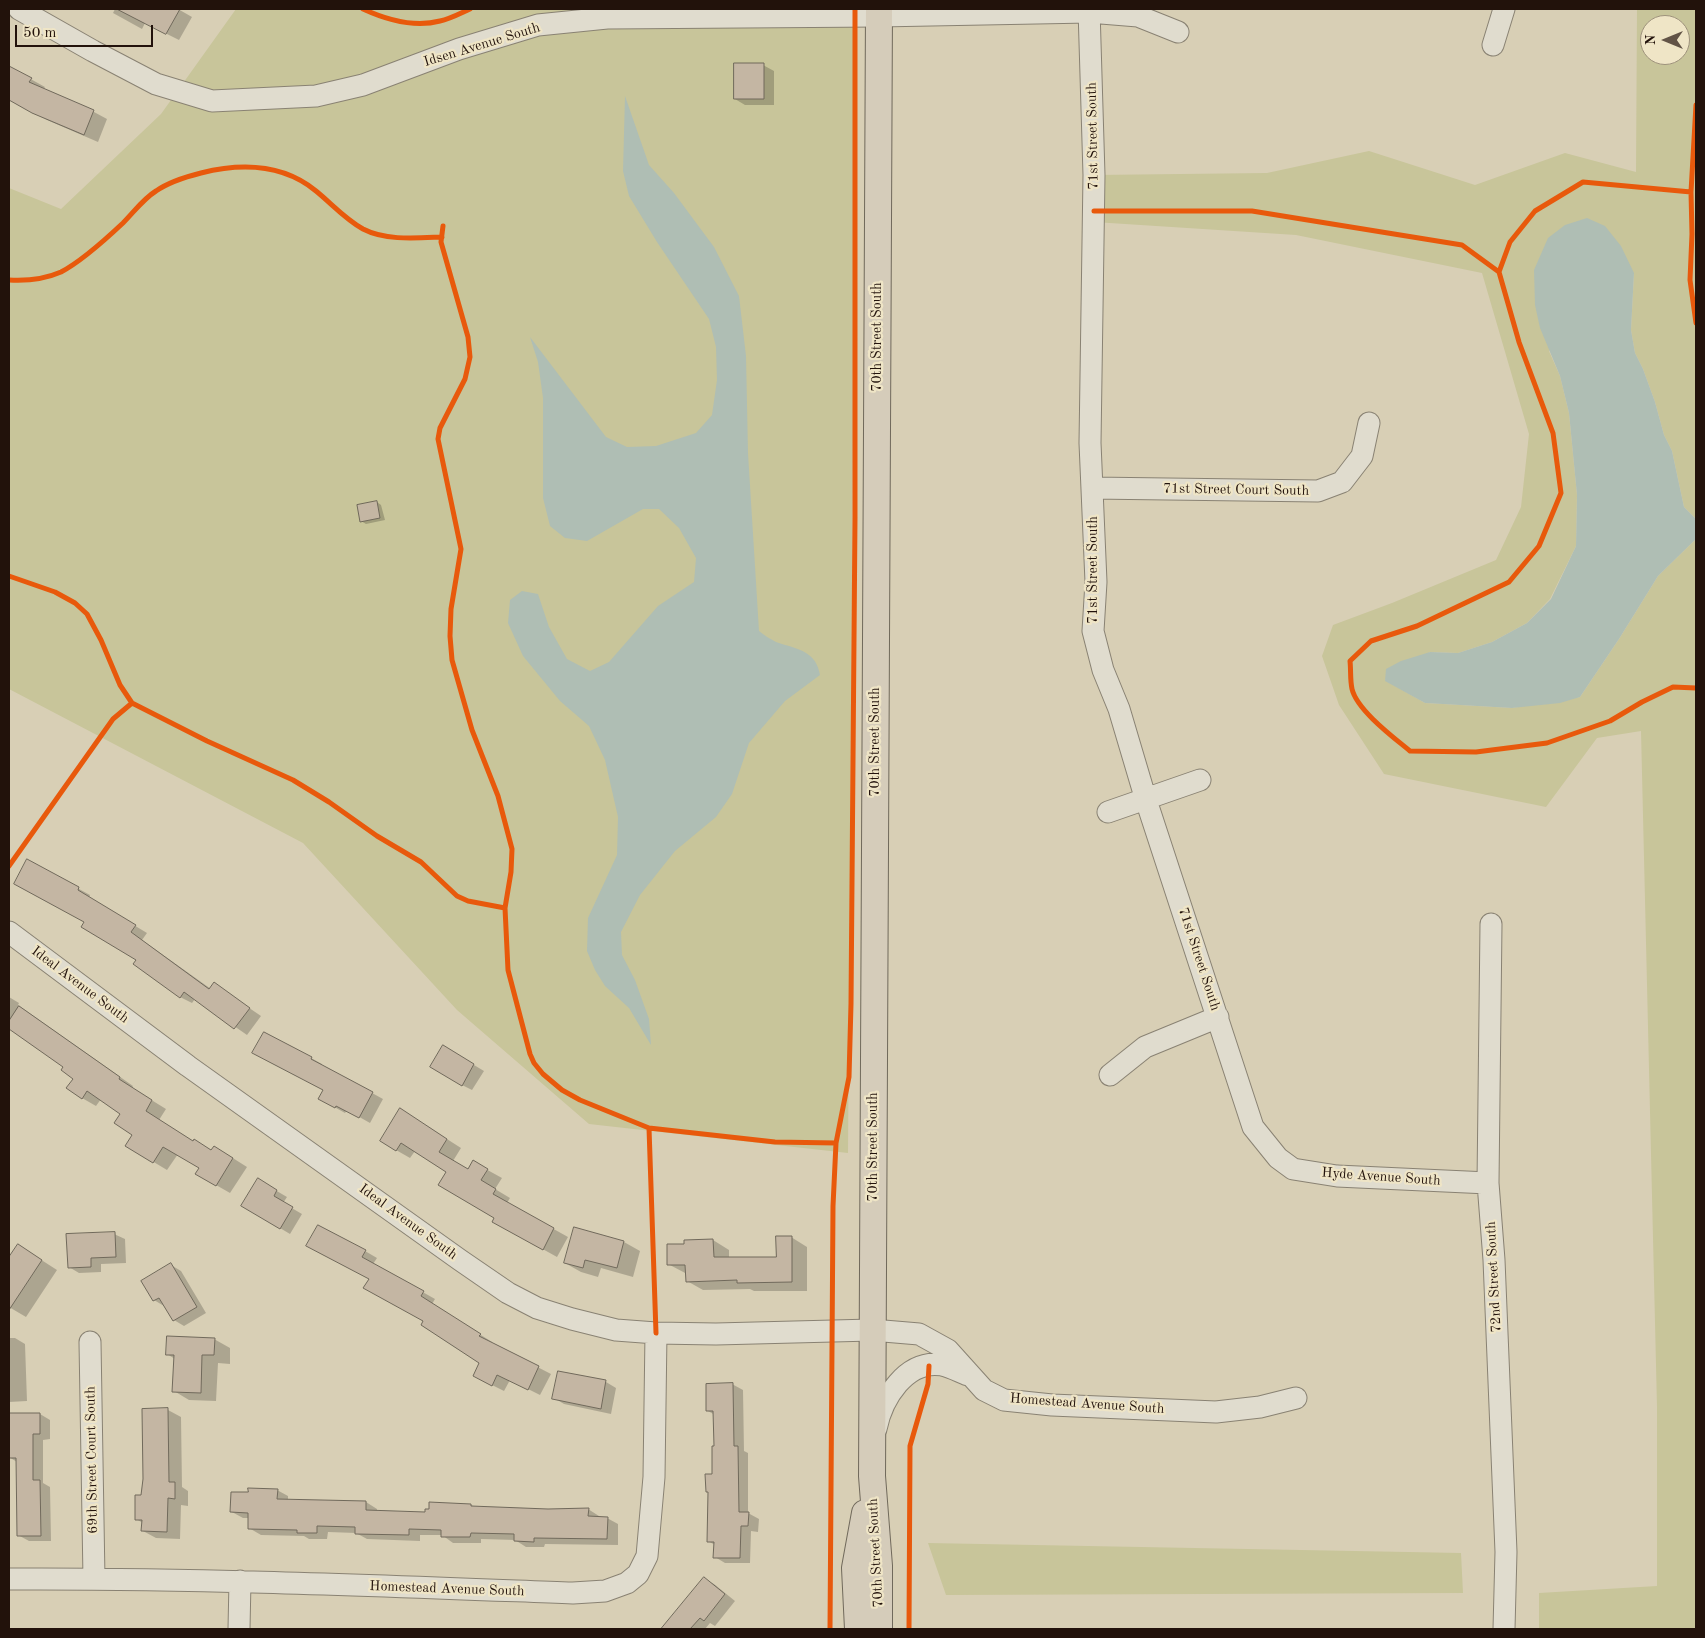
<!DOCTYPE html>
<style>
body{margin:0}
#map{position:relative;width:1705px;height:1638px;overflow:hidden;background:#d8cfb5;font-family:"Old Standard TT",serif}
canvas{display:block}
.frame{position:absolute;inset:0;border:10px solid #22120b;pointer-events:none}
.north{position:absolute;left:1640px;top:15px;width:50px;height:50px;box-sizing:border-box;background:#efe5c6;border:1px solid #9d917b;border-radius:50%;rotate:270deg;font-size:14px;font-weight:700;line-height:20px;text-align:center;color:#22120b}
.north::after{content:'';display:block;margin:auto;width:18px;height:22px;background:#625446;clip-path:polygon(50% 0,100% 100%,50% 72%,0 100%)}
.scale{position:absolute;left:15px;top:25px;width:138px;height:22px;box-sizing:border-box;border:2px solid #22120b;border-top:0;padding-left:6px;font-size:15px;line-height:18px;white-space:nowrap;color:#22120b;-webkit-text-stroke:4px #efe5c6;paint-order:stroke}
</style>
<div id="map">
<canvas width="1705" height="1638"></canvas>
<div class="frame"></div>
<div class="north">N</div>
<div class="scale">50 m</div>
</div>
<script>
const ctx = document.querySelector('canvas').getContext('2d');
ctx.lineJoin = 'round';
function paint(path, color) {
  ctx.fillStyle = color;
  ctx.fill(path, 'evenodd');
}
function stroke(path, color, width, dash) {
  ctx.strokeStyle = color;
  ctx.lineWidth = width;
  ctx.lineCap = dash ? 'butt' : 'round';
  ctx.setLineDash(dash || []);
  ctx.stroke(path);
}
function drawText(font, color, halo, rows, align = 'center') {
  ctx.font = font + ' "Old Standard TT",serif';
  ctx.lineWidth = 4.5;
  ctx.setLineDash([]);
  ctx.textBaseline = 'middle';
  ctx.strokeStyle = halo;
  ctx.fillStyle = color;
  for (const [text, x, y, turn = 0] of rows) {
    ctx.save();
    ctx.translate(x, y);
    ctx.rotate((+turn || 0) * Math.PI / 180);
    ctx.textAlign = isNaN(turn) ? turn : align;
    if (halo) ctx.strokeText(text, 0, 0);
    ctx.fillText(text, 0, 0);
    ctx.restore();
  }
}
paint(new Path2D(`
 M236 9H856L848 1153 589 1124 457 1010 303 843 9 689V188L61 209 161 114Z
 M1637 9H1696V519L1684 507 1672 451 1664 435 1655 402 1643 369 1635 353 1631 330 1634 273 1549 351 1560 376 1569 413 1577 495 1576 546 1550 599 1527 623 1492 642 1458 653 1430 652 1385 680 1425 703 1512 708 1580 697 1619 639 1658 576 1696 539V1629H1539V1593L1657 1586V1407L1641 731 1597 738 1546 807 1384 774 1339 705 1322 656 1333 625 1392 603 1496 560 1521 507 1529 434 1482 273 1296 235 1094 222V175L1267 173 1369 151 1475 185 1565 153 1636 172ZM1650 25H1680V55H1650Z
 M928 1543 1461 1553 1463 1593 946 1595Z`), '#c8c59a');
paint(new Path2D(`
 M625 96 649 165 674 193 714 247 739 296 746 356 748 453 759 631C764 635 770 639 776 642 796 649 816 650 820 675L785 701 749 743 732 794 716 817 675 851 640 895 621 932 622 955 635 980 649 1019 651 1045 629 1008 605 986 595 970 587 951 588 918 617 855 618 817 605 760 589 726 560 701 523 656 508 623 510 600 522 591 538 594 549 627 567 659 590 671 609 662 658 606 694 582 696 558 679 528 659 509H643L587 541 565 538 550 526 543 498V398L538 362 530 337 606 437 627 447 656 446 696 433 712 415 717 380 716 347 709 319 657 242 629 196 623 171Z
 M1587 218 1605 226 1621 246 1634 273 1631 330 1635 353 1643 369 1655 402 1664 435 1672 451 1684 507 1696 519V539L1658 576 1619 639 1580 697 1560 703 1512 708 1425 703 1385 681 1386 669 1401 661 1430 652 1458 653 1492 642 1527 623 1551 599 1576 546 1577 495 1569 413 1560 376 1540 328 1535 305 1534 270 1548 238 1565 225Z`), '#afbeb4');
paint(new Path2D(`
 M115 9H178L192 17 179 40 145 23 142 29 113 13Z
 M763 65 774 71V105H745L735 99Z
 M9 67 45 87 43 90 94 112 107 119 98 142 47 120 9 100Z
 M377 502 381 505 385 520 366 524 361 521Z
 M28 861 90 895 89 898 147 933 142 940 211 989 214 984 261 1016 247 1035 195 999 192 1003 180 997 137 960 85 922Z
 M9 997 19 1003 18 1005 133 1086 132 1088 166 1109 159 1120 194 1142 212 1151 228 1155 247 1167 230 1193 216 1185 200 1168 178 1154 167 1170 127 1146 134 1134 121 1113 101 1099 96 1106 82 1098 75 1078 65 1066 9 1028Z
 M444 1047 484 1071 472 1090 462 1085Z
 M311 1058 322 1064 321 1065 383 1099 370 1123 347 1110 345 1113 320 1099 325 1090 264 1059Z
 M414 1118 461 1148 453 1161 468 1170 473 1162 502 1178 495 1189 510 1198 507 1203 568 1237 557 1257 494 1222 496 1218 447 1171 415 1151 410 1158 396 1150Z
 M258 1180 287 1197 283 1203 302 1214 290 1234 243 1206Z
 M579 1230 624 1242 640 1251 633 1277 601 1268 598 1277 581 1272 565 1263Z
 M114 1234 125 1239 126 1263 101 1264V1272L79 1273 69 1267Z
 M791 1237 807 1247V1291H754L750 1289 703 1290 687 1281V1274L668 1264 686 1245 713 1240 729 1250V1259L777 1258Z
 M18 1245 57 1270 26 1317 9 1307V1260Z
 M365 1251 377 1258 373 1264 435 1299 432 1304 492 1342 491 1343 551 1374 540 1395 510 1380 504 1391 486 1382 481 1362 370 1279 320 1252Z
 M171 1265 181 1271 206 1313 184 1326 174 1320 164 1306 154 1300Z
 M9 1338H15L25 1344 27 1401 9 1402Z
 M214 1339 230 1348V1364L218 1363 216 1401 189 1400 174 1391 175 1359 167 1354Z
 M606 1382 616 1388 611 1414 564 1404 554 1398Z
 M732 1384 743 1390 744 1451 748 1453V1513L759 1519 758 1532 751 1531 750 1563H725L715 1557V1545L708 1541 709 1493 707 1491 714 1475 716 1448 715 1415 708 1411Z
 M143 1410H168L181 1417 182 1487 188 1491V1506L181 1505 180 1539 156 1538 143 1531V1523L136 1519 142 1496 144 1479Z
 M40 1414 50 1420V1439L43 1440V1483L50 1487 51 1541H29L18 1535 17 1462 9 1457V1415Z
 M277 1490 288 1496V1501L366 1502 377 1509V1511L426 1513 471 1505 475 1507 548 1510 588 1509 599 1516V1518H607L618 1524V1545L545 1544 544 1547H526L515 1540 481 1539V1543H453L442 1535H420V1541L367 1539 356 1533 328 1532 327 1539H309L304 1536 261 1535 249 1528 250 1518H243L232 1512 250 1494Z
 M704 1579 714 1584 735 1601 715 1626 710 1623 705 1629H689L673 1616Z`), '#0003');
const building = new Path2D(`
 M117 9H180L166 34Z
 M734 63H764V99H734Z
 M9 66 32 78 29 82 94 110 84 135 32 113 9 100Z
 M377 501 380 518 360 522 357 505Z
 M27 859 79 887 78 890 136 925 131 932 209 989 214 982 250 1008 234 1029 184 992 180 998 133 964 136 960 81 927 84 922 14 884Z
 M19 1006 120 1077 119 1079 152 1100 146 1111 193 1141 194 1139 211 1150 214 1146 233 1158 216 1186 195 1174 199 1168 163 1147 153 1163 125 1146 132 1135 114 1123 120 1114 87 1091 82 1099 66 1088 73 1079 61 1070 63 1067 9 1029V1021Z
 M264 1032 312 1057 311 1059 373 1092 359 1118 336 1106 335 1108 318 1099 323 1090 252 1053Z
 M443 1045 474 1064 462 1086 430 1067Z
 M400 1108 447 1139 439 1152 468 1169 473 1160 488 1169 481 1180 496 1189 493 1194 554 1228 543 1250 492 1222 494 1218 438 1185 446 1172 401 1143 396 1151 380 1141Z
 M258 1178 277 1190 274 1196 293 1207 280 1229 241 1206Z
 M318 1225 366 1250 362 1257 424 1291 421 1296 481 1334 479 1336 539 1366 528 1390 497 1375 492 1386 473 1376 479 1363 421 1325 423 1321 363 1288 369 1279 306 1246Z
 M574 1227 624 1241 617 1268 585 1260 583 1268 564 1263Z
 M115 1232 116 1257 91 1258V1267L68 1268 66 1234Z
 M776 1236H792V1282L737 1283V1280L686 1282 685 1265H667V1244H684V1240L713 1239 714 1257H776Z
 M18 1244 42 1260 9 1310V1257Z
 M171 1263 197 1307 173 1321 159 1298 153 1301 141 1281Z
 M167 1336 215 1338 214 1355H202L201 1393 172 1392 174 1355H166Z
 M558 1371 606 1380 601 1409 552 1399Z
 M733 1383 734 1446H738L739 1512H749L748 1526H741L740 1558H713L714 1542H707L708 1492H706L705 1474H712V1446H714L713 1411H706V1384Z
 M168 1408 169 1482H175V1499L168 1498 167 1532 141 1531 142 1520H135V1495H141L143 1479 142 1409Z
 M9 1413H40V1434H33V1480H40L41 1536H17L16 1458H9Z
 M248 1488 278 1489 277 1499 366 1501V1510L425 1512V1509H429V1502L471 1504V1506L548 1509 589 1508 588 1516 608 1517 607 1539 534 1538V1542L514 1541V1534L471 1533 470 1537H441V1530L409 1529V1535L355 1534V1527L317 1526V1533H297V1530L248 1529V1513L230 1512 231 1492H248Z
 M704 1577 725 1594 704 1621 700 1618 690 1629H661Z`);
paint(building, '#c4b6a3');
stroke(building, '#70695b', 1);
const minor = new Path2D(`
 M19 9 93 51 156 84 212 101 316 96 363 85 459 49 538 25 607 18 879 16 1089 12 1138 16 1178 32
 M1089 9 1094 175 1090 443 1096 582 1093 631 1103 670 1119 709 1146 800 1253 1127 1278 1158 1293 1169 1337 1176 1488 1183
 M1493 45 1504 9
 M1092 488 1318 491 1342 482 1362 456 1369 423
 M1108 812 1200 780
 M1491 924 1488 1183 1494 1260 1506 1552 1504 1629
 M9 932 188 1066 460 1260 508 1293 537 1308 572 1319 616 1330 656 1333 716 1334 872 1330 919 1334 948 1350 984 1390 1004 1400 1052 1405 1216 1412 1260 1407 1296 1398
 M1110 1075 1145 1047 1218 1017
 M90 1342 94 1579
 M876 1429C882 1399 906 1359 942 1365 951 1367 960 1372 968 1375
 M9 1579C197 1578 385 1586 573 1593L605 1591 627 1583 638 1574 647 1556 654 1477 656 1333
 M239 1629 240 1581`);
const major = new Path2D(`
 M879 9 872 1476 879 1566V1629
 M858 1629 855 1568 865 1513`);
stroke(minor, '#898273', 23);
stroke(major, '#70695b', 28);
stroke(minor, '#e0dcce', 21);
stroke(major, '#d5ccba', 26);
stroke(new Path2D(`
 M363 9C387 20 414 28 440 21 450 19 461 13 470 9
 M1696 105 1691 192 1692 234 1690 280 1696 323
 M1691 192 1583 182 1535 211 1510 242 1499 272 1519 342 1553 433 1561 493 1539 546 1509 582 1417 626 1371 641 1350 661C1351 670 1350 680 1352 689 1357 710 1393 737 1410 751L1476 752 1547 743 1610 721 1642 702 1673 687 1696 688
 M1094 211H1252L1462 245 1499 272
 M443 226 441 242 468 337 470 357 465 379 440 428 438 439 461 549 451 609 450 636 452 660 472 730 498 796 512 849 511 872 505 908 508 970 530 1054 534 1063 543 1074 562 1090 580 1100 649 1128 775 1142 836 1143
 M9 280C26 281 45 279 61 272 82 261 106 239 123 223 134 212 143 199 156 191 169 182 185 177 201 173 241 163 283 164 316 191 332 204 345 219 363 229 386 241 417 238 442 237
 M9 576 55 592 75 603 87 614 101 640 120 685 132 703 207 741 293 780 329 802 377 836 421 862 457 896 468 901 505 908
 M9 866 113 719 132 703
 M649 1128 656 1333
 M830 1629 833 1206 836 1143 849 1077 851 1004 855 517V9
 M909 1629 910 1446 928 1384 929 1366`), '#e8590c', 5);
drawText('14px', '#22120b', '#efe5c6', [
 ["Idsen Avenue South",482,45,-17],
 ["71st Street South",1093,136,-91],
 ["70th Street South",877,337,-90],
 ["71st Street Court South",1236,490,1],
 ["71st Street South",1093,570,-90],
 ["70th Street South",875,742,-90],
 ["71st Street South",1199,959,72],
 ["Ideal Avenue South",80,985,37],
 ["70th Street South",873,1147,-90],
 ["Hyde Avenue South",1381,1177,4],
 ["Ideal Avenue South",408,1222,36],
 ["72nd Street South",1494,1277,-93],
 ["Homestead Avenue South",1087,1404,4],
 ["69th Street Court South",92,1460,-91],
 ["70th Street South",876,1553,-93],
 ["Homestead Avenue South",447,1589,2]
]);
</script>
